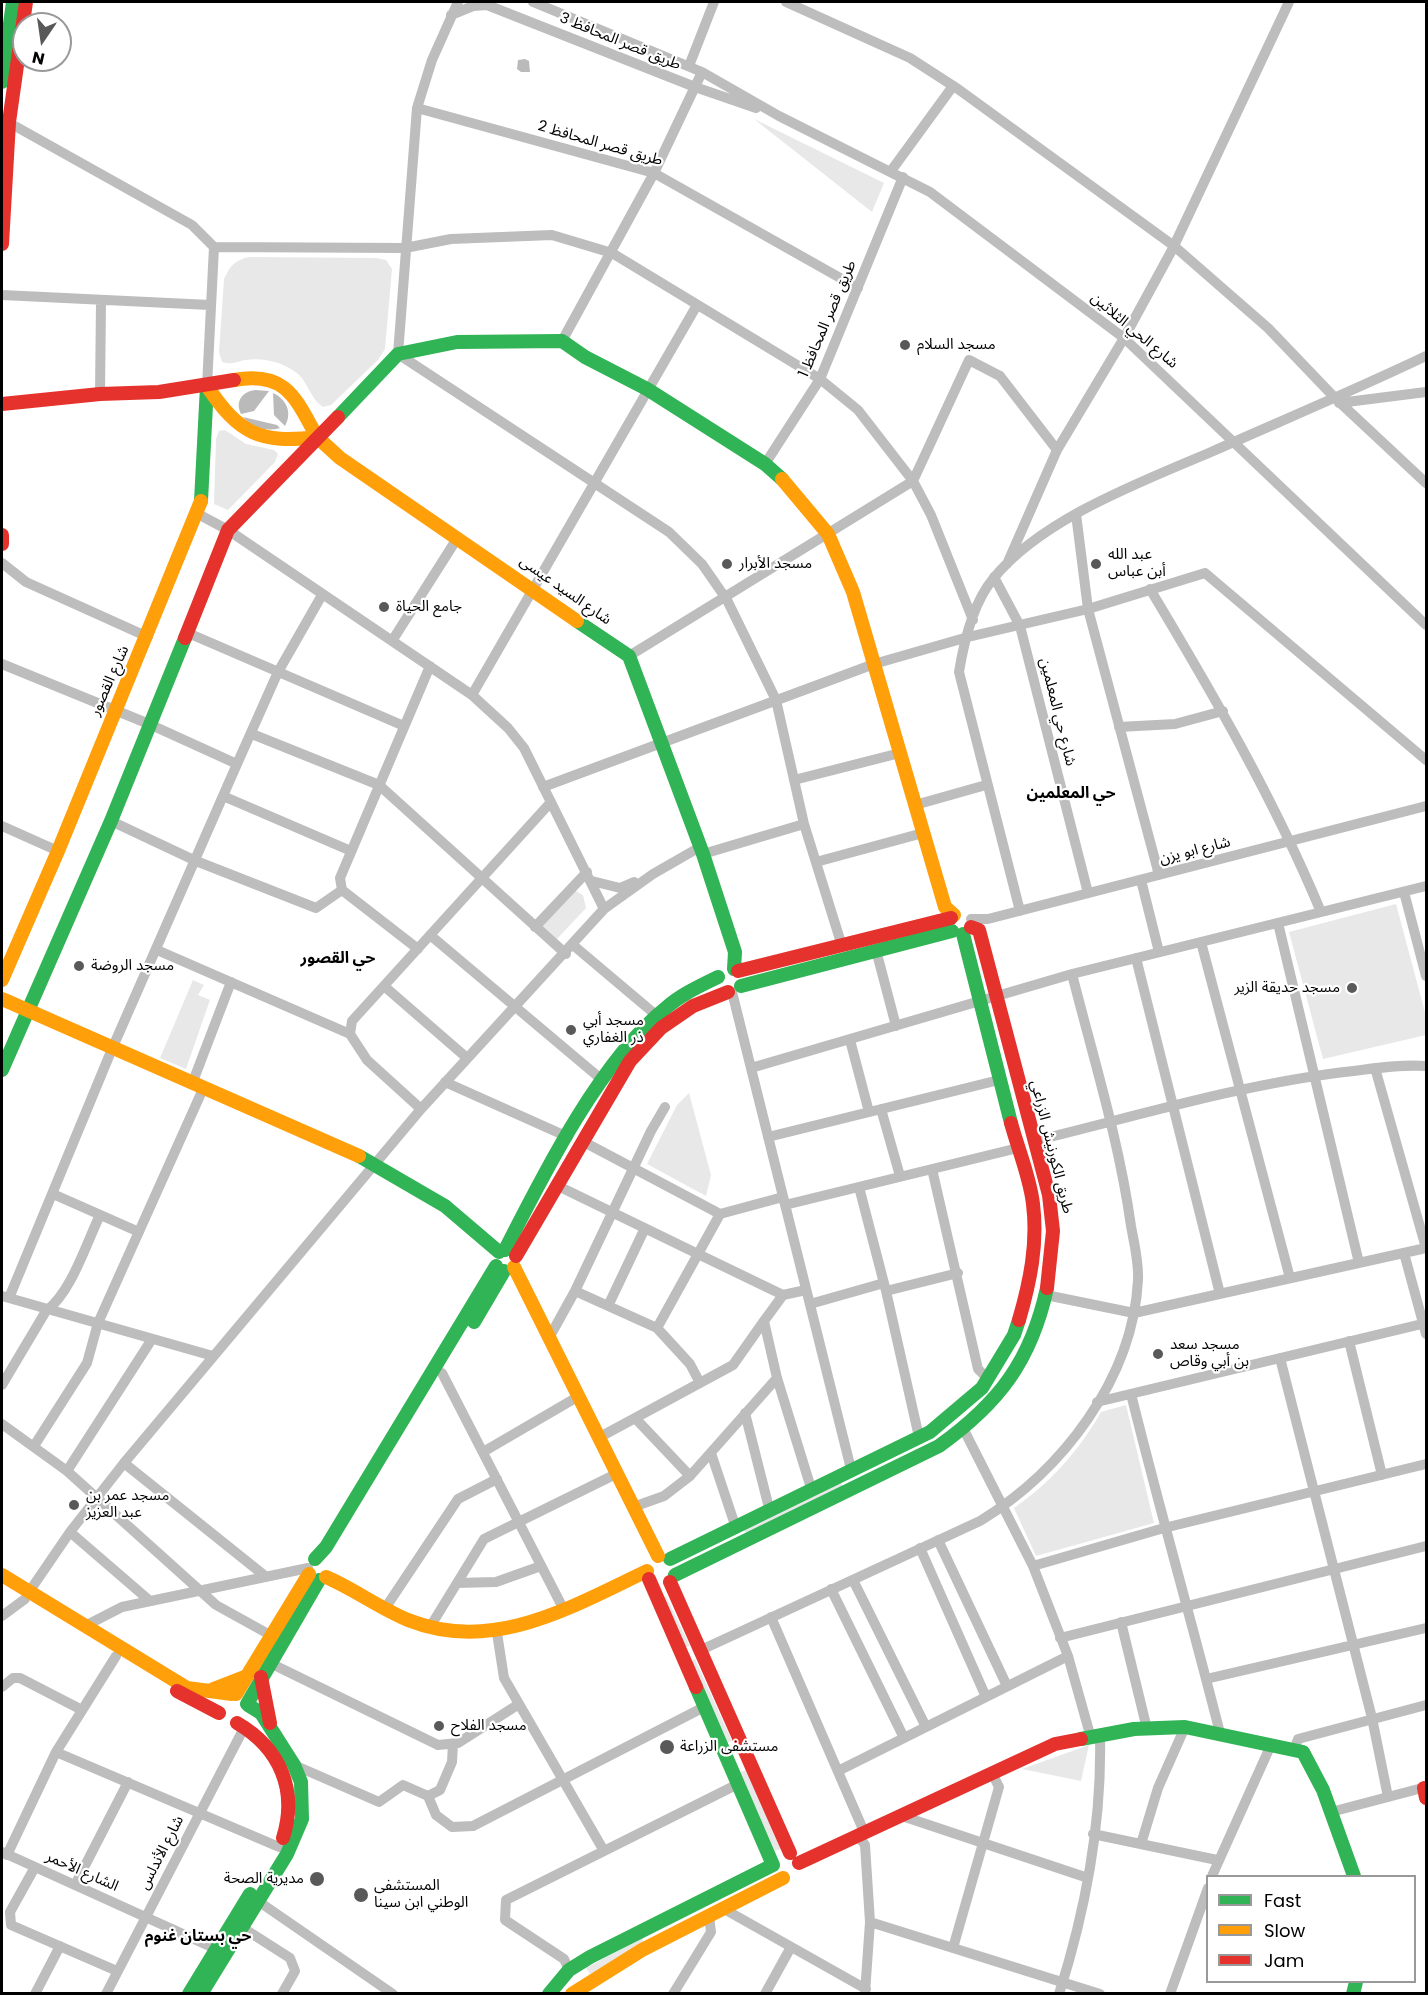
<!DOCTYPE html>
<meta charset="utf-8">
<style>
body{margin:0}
#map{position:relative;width:1428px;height:1995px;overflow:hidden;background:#fff;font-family:Poppins,sans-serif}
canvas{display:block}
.frame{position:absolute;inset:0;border:3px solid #000;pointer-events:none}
.legend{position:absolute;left:1206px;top:1875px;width:210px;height:108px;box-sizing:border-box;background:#fff;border:2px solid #999;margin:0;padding:8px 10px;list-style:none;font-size:18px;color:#000}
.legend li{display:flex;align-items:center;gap:12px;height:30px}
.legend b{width:30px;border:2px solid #999}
.north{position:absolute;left:12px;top:12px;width:60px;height:60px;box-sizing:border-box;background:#fff;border:2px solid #999;border-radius:50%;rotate:193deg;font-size:16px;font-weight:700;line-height:24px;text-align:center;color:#000}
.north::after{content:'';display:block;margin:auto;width:21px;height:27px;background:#595959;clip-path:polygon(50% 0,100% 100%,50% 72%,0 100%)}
</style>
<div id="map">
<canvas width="1428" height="1995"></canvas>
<div class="frame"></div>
<ul class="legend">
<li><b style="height:8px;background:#30b455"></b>Fast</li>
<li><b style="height:8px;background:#ff9f0a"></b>Slow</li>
<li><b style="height:8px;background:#e5322d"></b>Jam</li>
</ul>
<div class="north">N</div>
</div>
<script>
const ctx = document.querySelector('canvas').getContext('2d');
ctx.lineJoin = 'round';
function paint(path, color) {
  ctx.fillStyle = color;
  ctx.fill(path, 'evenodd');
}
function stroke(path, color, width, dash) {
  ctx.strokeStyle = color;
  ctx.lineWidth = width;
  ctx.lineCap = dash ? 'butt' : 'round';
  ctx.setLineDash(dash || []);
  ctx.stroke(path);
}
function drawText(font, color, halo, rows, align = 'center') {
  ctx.font = font + ' Poppins,"Noto Sans Arabic",sans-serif';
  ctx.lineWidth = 4.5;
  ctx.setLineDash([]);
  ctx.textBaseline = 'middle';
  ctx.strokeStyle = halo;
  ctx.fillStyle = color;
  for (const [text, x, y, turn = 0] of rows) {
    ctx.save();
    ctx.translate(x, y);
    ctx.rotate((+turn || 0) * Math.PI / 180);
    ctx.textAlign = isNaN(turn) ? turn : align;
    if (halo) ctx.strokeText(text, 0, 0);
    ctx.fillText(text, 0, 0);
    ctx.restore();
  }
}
paint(new Path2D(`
 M754 119 884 183 872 212Z
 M249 257 376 258 386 260 392 269 385 349 378 360 331 405 323 407C311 400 309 384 298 374 284 362 263 357 245 360 235 362 232 365 222 362L219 352 224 279C230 266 235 260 249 257Z
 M225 430 246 444 274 450 278 454 275 462 228 510 214 504 216 439 219 431Z
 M574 890 583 895 586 908 556 940 539 925Z
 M1396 904 1426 1016V1035L1323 1059 1289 932Z
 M193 980 204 985 198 995 210 1000 186 1069 160 1058Z
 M689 1093 711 1175 706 1196 647 1164 677 1105Z
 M1126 1405 1154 1523 1036 1556 1014 1508C1051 1482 1078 1452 1101 1412Z
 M840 1480 843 1487 746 1533 743 1529Z
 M666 1596 690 1646 684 1648 661 1598Z
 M695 1659 732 1741 727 1743 691 1661Z
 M1089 1745 1081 1781 1022 1769Z
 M746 1770 781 1849 775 1851 740 1772Z
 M642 1938 645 1945 590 1974 586 1968Z`), '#e8e8e8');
paint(new Path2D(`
 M525 59 529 61 530 72H521L517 69 518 60Z
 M255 390 269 391 254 411 241 414C235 401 242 392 255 390Z
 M273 393C286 399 293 412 285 426L274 415Z
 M243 417 277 425 280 428C267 432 253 428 243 417Z`), '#bababa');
stroke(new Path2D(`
 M458 2 432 60 417 108 398 354 669 532 702 564 727 600 776 700 804 824 842 946
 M533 2 702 72 779 116 930 192 1124 338 1426 625
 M786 2 910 58 958 89 1174 246 1268 328 1335 398 1426 483
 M451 15 473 6 487 5 695 87 756 108
 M689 66 714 2
 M417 108 654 173 858 288
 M6 121 192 225 214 247 207 386
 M891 171 953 86
 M214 247 405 248 451 239 552 235 612 253 820 379 858 410 913 481 931 515 973 620
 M2 295 210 305
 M562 341 654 173 702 72
 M100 394 101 301
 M1339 403 1426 392
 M765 464 820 379 903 177
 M198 514 228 530 472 695 508 728 524 748 604 909
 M1076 514 1088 609 1159 875
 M2 563 26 582 148 637
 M1007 564 1057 450 1124 338 1172 250 1289 2
 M994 577 1020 626 1088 893
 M1150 589C1213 694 1274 799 1321 912
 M188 633 404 726
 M392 641 458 537
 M629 656 913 481 969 360 1000 376 1057 450
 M2 664 149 724 237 764
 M472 695 697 305
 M1119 727 1175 724 1223 711
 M252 734 379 785 566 954
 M794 780 900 753
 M543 787 874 664 968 637 1088 609 1205 573 1426 760
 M223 796 351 851
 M915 805 986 785
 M111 821 196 861 316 908 342 890
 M2 826 58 851
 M703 854 804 824
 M816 862 923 833
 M1141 880 1159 952
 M592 881 620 888 634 882
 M1404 892 1426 976
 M1020 911 959 672C964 641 973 603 993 579 1041 519 1141 482 1211 452 1283 420 1355 390 1426 356
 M971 919H988L1426 806
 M1278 923 1359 1263
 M535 927 587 872
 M430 935 601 1079
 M1201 942 1290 1278
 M573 945 656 1015
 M418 949 342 890 340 878 430 666
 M157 950 350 1034
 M876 950 896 1026
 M1136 958 1220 1294
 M384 986 467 1058
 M732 992 851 1469
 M850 1040 869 1112
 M751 1068 1072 974 1426 886
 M445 1082 568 1137
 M192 1084 231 982
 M421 1109 367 1060 350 1034 352 1021 551 802
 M881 1109 900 1176
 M768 1137 999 1080
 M582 1141 720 1214
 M1034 1141C1137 1116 1239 1085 1344 1072 1371 1069 1400 1064 1426 1066
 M932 1169 978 1369 988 1379
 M556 1185 698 1254 720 1214 783 1197
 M859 1187 886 1291 919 1437
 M53 1194 139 1232
 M785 1205 1018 1148
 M1404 1253 1426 1334
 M575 1291 651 1131 665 1107
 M886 1291 958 1273
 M783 1295 764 1321 777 1378 811 1488
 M1046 1295 1134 1313 1426 1248 1375 1068
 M2 1296 213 1356
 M9 1298 112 1049 237 764 278 672 322 595
 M810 1304 884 1283
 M608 1306 645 1228
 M657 1328 690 1364 700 1383
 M549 1338 575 1291 657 1328 698 1254 783 1295 806 1290
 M1349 1341 1382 1475
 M1280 1358 1372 1718 1388 1797
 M442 1373 564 1610
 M2 1385 46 1311C71 1293 86 1244 100 1215
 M1131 1394C1159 1507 1191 1619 1220 1733
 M1097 1402 1426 1323
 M745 1413 769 1508
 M636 1419 690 1476
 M2 1424 67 1471 216 1605 272 1636
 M964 1430 1033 1566 1068 1656 1091 1738
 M600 1437 733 1365 764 1321
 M34 1446 87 1363 98 1323 203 1089
 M483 1452 579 1396
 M711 1453 735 1525
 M124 1463 265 1576
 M67 1471 152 1339
 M636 1506 664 1496 690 1476 777 1378
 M70 1532 150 1601
 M938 1540 1007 1686
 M920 1548 986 1697
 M1033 1566 1164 1528 1426 1464
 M853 1580 926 1727
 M457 1583 496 1582 541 1566
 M831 1589 904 1738
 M29 1592 70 1532 124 1463 421 1109 604 909 653 874 700 847
 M386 1607 458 1499 497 1479
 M2 1616 25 1599
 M771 1617 865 1834
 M1121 1622 1147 1729
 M85 1626 122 1607 308 1568
 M430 1627 484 1539 618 1473
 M497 1633 504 1678 604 1851
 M1060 1638 1426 1546
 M701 1650 980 1521C1062 1471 1133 1379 1138 1280 1139 1262 1134 1243 1131 1226 1119 1140 1093 1057 1072 974
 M270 1663 438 1745 458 1743 519 1704
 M1206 1679 1426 1628
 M2 1687 13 1678H20L82 1710
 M1294 1750 1298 1739 1426 1705
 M56 1752 279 1847
 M294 1765 379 1802 403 1785 428 1796 440 1790 452 1762 453 1744
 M838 1771 1068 1656
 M428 1796 436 1815 452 1827 473 1826 706 1706
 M1331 1812 1426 1787
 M902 1816 1088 1878
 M1093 1834 1217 1860
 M859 1837 865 1845 870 1922 865 1993
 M1141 1844 1158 1788 1185 1727
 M2 1852 216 1949
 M7 1855 56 1752 116 1656
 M35 1867 10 1912 11 1925 117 1971
 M1212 1876 1270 1747
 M75 1885 128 1782
 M255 1899 393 1994
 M724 1909 866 1989
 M870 1922 1100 1994
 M243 1928 290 1958 295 1971 282 1994
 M953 1948 999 1787 992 1773
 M569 1970 564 1959 505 1920 506 1900 738 1784
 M35 1994 60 1946
 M106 1994 245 1726
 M673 1994 711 1932 709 1916
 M765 1994 791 1947
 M1059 1994C1085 1912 1102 1822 1100 1736
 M1170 1994 1208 1888`), '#bdbdbd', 10);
stroke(new Path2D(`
 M2 82 13 2
 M338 417 398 354 457 342 562 341 585 357 647 389 765 464 782 479
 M201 501 207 386
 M577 621 629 656 703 854 735 952 734 969
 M963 934 1011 1123
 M741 986 952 931
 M2 1070 111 821 185 638
 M359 1156 445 1206 499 1252
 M505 1250C543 1175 601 1059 667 1007 682 994 700 986 718 977
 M474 1322 504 1271
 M315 1559 326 1547 496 1266
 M670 1559 930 1432 982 1388 1014 1335 1019 1320
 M675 1575 939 1446C999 1403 1031 1361 1047 1288
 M247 1704 319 1580
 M1081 1739 1134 1729 1185 1727 1303 1752 1323 1790 1354 1876
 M189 1994 250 1894
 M201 1994 287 1854 302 1819 301 1782 294 1765 261 1713 248 1705
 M549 1994 569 1970 590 1957 773 1865 696 1687
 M1353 1994 1356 1982`), '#30b455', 14);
stroke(new Path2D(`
 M207 386C239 434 260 444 317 437 295 397 286 371 234 380
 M317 437 340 458 577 621
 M782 479 828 534 853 592 945 907 954 915
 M2 980 58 851 201 501
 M2 999 359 1156
 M514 1267 658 1556
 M2 1575 187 1688 232 1694
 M326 1577C354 1589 379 1608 408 1620 493 1654 571 1607 647 1571
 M211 1690 247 1676
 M236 1694 309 1574
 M572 1994 642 1950 783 1878`), '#ff9f0a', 14);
stroke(new Path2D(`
 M2 244 9 122 26 2
 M2 404 100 394 159 392 234 380
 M2 535V544
 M185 638 228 530 338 417
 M971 927 979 930 1049 1195 1053 1231 1047 1288
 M738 971 951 918
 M1011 1123C1018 1149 1030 1177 1033 1204 1038 1244 1030 1282 1019 1320
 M516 1256 630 1061 661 1028 693 1006 728 992
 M649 1579 696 1687
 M670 1582 790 1853
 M261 1677 270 1723
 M177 1691 219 1713
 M237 1723C280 1748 298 1790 283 1838
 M1424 1788 1426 1798
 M799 1863 1055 1744 1081 1739`), '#e5322d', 14);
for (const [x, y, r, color] of [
 [905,345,6,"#595959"],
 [727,564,6,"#595959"],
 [1096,564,6,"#595959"],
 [384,607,6,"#595959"],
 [79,966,6,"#595959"],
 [1352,988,6,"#595959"],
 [571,1030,6,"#595959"],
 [1158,1354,6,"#595959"],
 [74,1505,6,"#595959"],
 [439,1726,6,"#595959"],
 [667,1747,8,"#595959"],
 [317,1879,8,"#595959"],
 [361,1895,8,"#595959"]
]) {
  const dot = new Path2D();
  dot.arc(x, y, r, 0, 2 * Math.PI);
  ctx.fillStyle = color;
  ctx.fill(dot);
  stroke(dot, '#fff', 2);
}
drawText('15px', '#000', '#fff', [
 ["طريق قصر المحافظ 3",620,42,22],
 ["طريق قصر المحافظ 2",600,144,16],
 ["طريق قصر المحافظ 1",828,319,-67],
 ["شارع الحي الثلاثين",1134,331,40],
 ["شارع السيد عيسى",565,591,35],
 ["شارع القصور",110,681,-66],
 ["شارع حي المعلمين",1057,712,76],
 ["شارع ابو يزن",1195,851,-14],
 ["طريق الكورنيش الزراعي",1051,1147,76],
 ["شارع الأندلس",162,1853,-63],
 ["الشارع الأحمر",82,1872,24]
]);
drawText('15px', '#000', '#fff', [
 ["مسجد السلام",917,345],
 ["عبد الله",1108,555],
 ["أبن عباس",1108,572],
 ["مسجد الأبرار",739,564],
 ["جامع الحياة",396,607],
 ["مسجد الروضة",91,966],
 ["مسجد حديقة الزير",1340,988,"right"],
 ["مسجد أبي",583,1021],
 ["ذر الغفاري",583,1038],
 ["مسجد سعد",1170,1345],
 ["بن أبي وقاص",1170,1362],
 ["مسجد عمر بن",86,1496],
 ["عبد العزيز",86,1513],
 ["مسجد الفلاح",451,1726],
 ["مستشفى الزراعة",680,1747],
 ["مديرية الصحة",304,1879,"right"],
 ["المستشفى",374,1886],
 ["الوطني ابن سينا",374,1903]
], 'left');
drawText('bold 16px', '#000', '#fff', [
 ["حي المعلمين",1071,794],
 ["حي القصور",338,959],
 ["حي بستان غنوم",198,1937]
]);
</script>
